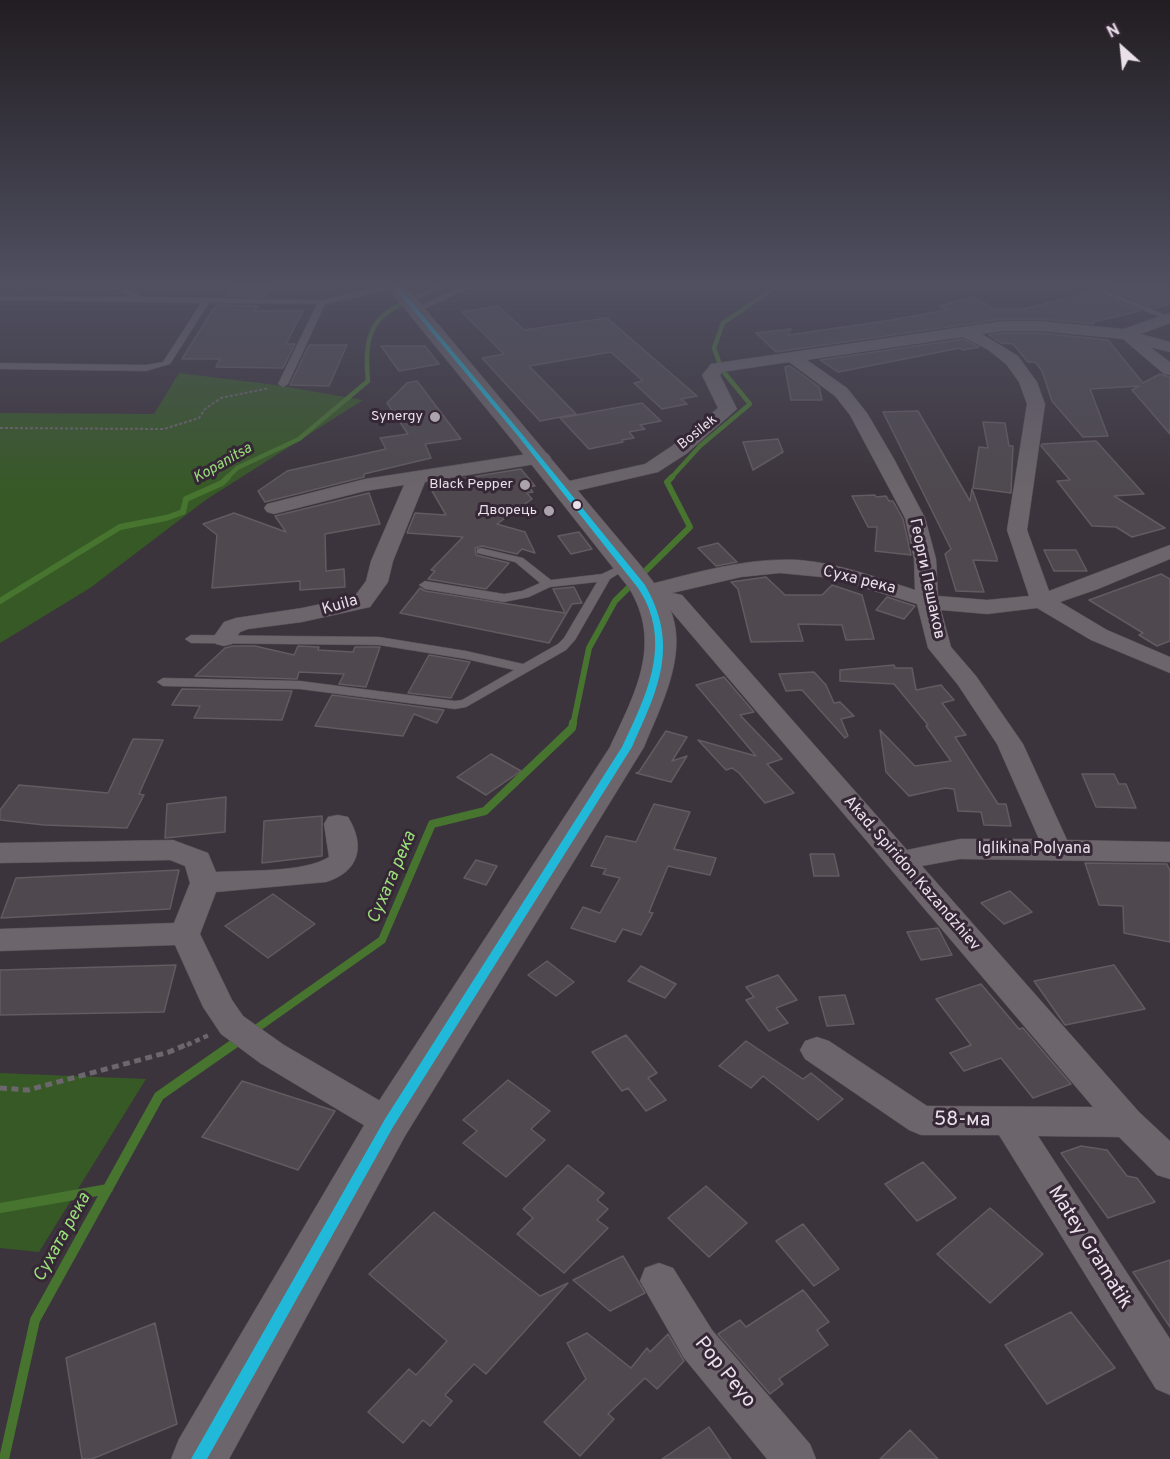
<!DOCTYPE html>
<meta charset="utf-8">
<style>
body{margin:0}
#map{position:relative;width:1170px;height:1459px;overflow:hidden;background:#3c343c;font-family:Overpass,sans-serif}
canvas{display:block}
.north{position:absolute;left:1092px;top:18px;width:60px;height:60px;-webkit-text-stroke:4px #352735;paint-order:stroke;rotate:333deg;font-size:16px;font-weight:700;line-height:24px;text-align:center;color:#e9e0e9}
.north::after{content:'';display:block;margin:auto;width:21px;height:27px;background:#e9e0e9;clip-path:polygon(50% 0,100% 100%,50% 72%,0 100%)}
</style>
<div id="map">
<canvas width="1170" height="1459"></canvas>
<div class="north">N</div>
</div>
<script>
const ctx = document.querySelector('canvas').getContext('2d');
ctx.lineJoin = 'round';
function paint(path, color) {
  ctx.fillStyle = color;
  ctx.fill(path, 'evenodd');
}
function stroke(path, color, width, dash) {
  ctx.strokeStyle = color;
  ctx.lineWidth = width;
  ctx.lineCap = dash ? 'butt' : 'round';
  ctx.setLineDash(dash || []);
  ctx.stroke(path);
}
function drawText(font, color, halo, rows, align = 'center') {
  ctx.font = font + ' Overpass,sans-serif';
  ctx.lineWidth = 6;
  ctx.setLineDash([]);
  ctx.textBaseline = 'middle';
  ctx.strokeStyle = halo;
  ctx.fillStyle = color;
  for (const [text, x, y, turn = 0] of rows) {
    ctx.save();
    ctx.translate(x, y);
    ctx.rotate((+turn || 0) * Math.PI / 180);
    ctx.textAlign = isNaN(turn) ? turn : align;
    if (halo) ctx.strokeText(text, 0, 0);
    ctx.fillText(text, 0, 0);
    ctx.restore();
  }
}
paint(new Path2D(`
 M179 373 276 385 363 400 207 499 90 588 0 643V413L154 414Z
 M0 1073 146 1079 39 1252 0 1248Z`), '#375926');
stroke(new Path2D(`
 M227 478 237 468 299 439 368 381C361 311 388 311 441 287
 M671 478 700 446 750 404 722 370 714 348 723 323 776 287`), '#47752f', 4.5);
stroke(new Path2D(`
 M0 601 120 527 166 518 183 512 186 499 222 483 228 477
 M573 725 589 648 615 601 690 527 667 482 672 477`), '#47752f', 6);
stroke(new Path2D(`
 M253 1031 382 940 432 824 485 811 572 728 573 723
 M233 1045 241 1039`), '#47752f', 8);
stroke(new Path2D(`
 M0 1208 108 1189
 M4 1459 35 1320 159 1096 235 1043`), '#47752f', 10);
const building = new Path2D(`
 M232 287H271L264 297 225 296Z
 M1113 287H1170V304L1154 308 1108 288Z
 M1093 292 1140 311 1093 322 1094 324 1041 319H1003L776 352 756 333 791 329 788 335 892 320 947 310 940 306 973 297 994 309H1023Z
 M218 305 258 306 254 311H303L286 344H295L283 368 216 367 220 359H182L212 311Z
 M498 306 524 330 607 318 697 396 681 399 687 404 662 409 634 383 643 381 611 352 529 366 576 414 540 421 482 358 504 354 462 312Z
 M1003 333H1041L1108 340 1143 383 1160 374 1170 377V434L1132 390 1139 386 1090 389 1108 436 1083 437 1052 401 1042 371 1035 362H1028L1013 344 1001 343 989 335Z
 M963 339 979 347 963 350 960 348 838 372 820 360Z
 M309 345H347L329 386 290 385Z
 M381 346H425L439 364 399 371Z
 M790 366 819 387 822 400H791L785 367Z
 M417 381 461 439 425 444 431 458 364 474V477L265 502 258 491 287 471 386 449 380 438 408 434 387 403 407 383Z
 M642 403 661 421 640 425 645 429 629 432 634 438 622 440 623 442 589 449 560 418Z
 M918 411 970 501 972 489 997 558V561L973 560 984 592 956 591 945 554 951 549 883 412Z
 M983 422 1005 423 1009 446H1013L1011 493 973 488 979 447 988 448Z
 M778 439 783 452 753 470 743 442Z
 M1096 441 1144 494 1114 496 1165 528 1132 537 1116 527 1092 526 1057 481 1070 480 1041 446 1042 444Z
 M521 469 535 486 529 487 533 492 527 493 532 499 497 524 525 532 535 553 522 549 517 554 482 546 475 548 476 555 509 563 486 589 428 579 435 571 431 570 463 537 407 533 415 513 446 515 428 484Z
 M369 493 380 524 325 534 326 571 344 569 345 587 300 590V581L212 588 217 535 203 524 234 513 286 532 275 516Z
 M875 495 876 497 886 496 889 501H893L903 519 911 555 875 551 877 527H868L852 496Z
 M579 532 592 549 571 554 558 536Z
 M718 543 737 562 716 566 698 548Z
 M1044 550H1076L1087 571H1054Z
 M1161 574 1170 579V641L1157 646 1139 635 1143 633 1089 600Z
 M766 577 785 595H822L832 585 862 595 874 639 846 640 842 625 798 624 803 641 751 642 738 589 731 582Z
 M574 587 582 603 572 604 549 643 400 613 420 588 425 591 565 613 553 589Z
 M887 597 915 606 904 619 876 610Z
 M233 646H255L294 655 298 646 319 647 318 650 353 652 355 647H380L366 687 339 684 344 674 299 672 297 679 195 676 225 648Z
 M429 655 470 662 451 698 408 693Z
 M894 665 895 668H912L916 690 941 685 954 700 942 703 966 735 955 737 998 804H1006L1011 826 984 825 981 812 958 811 954 789 945 788 909 796 886 772 880 730 915 766 951 761 926 726 928 725 894 684 840 681V670Z
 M814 672 826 685 834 703 840 702 854 716 841 719 848 736 845 738 802 690 786 691 779 674Z
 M724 677 754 712 740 715 782 759 767 764 794 793 765 803 739 773 732 768 726 770 698 740 756 756 696 685Z
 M182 689 292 691 282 720 194 718 200 706 172 705Z
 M332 695 444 710 437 723 414 714 403 736 315 726Z
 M666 731 687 737 672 761 687 756 671 782 636 773 639 772Z
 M133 739 163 740 139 794 144 795 127 828 44 825 0 820V810L19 785 108 793Z
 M491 754 521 771 486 795 457 777Z
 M1082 774H1114L1119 784H1126L1136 808 1096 807Z
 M226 797 225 832 165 838 167 804Z
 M654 804 690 812 674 849 716 858 710 875 668 866 649 912 653 913 641 935 623 929 615 942 571 928 583 907 600 913 620 878 603 874 606 869 591 866 606 836 636 842Z
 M322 816V856L262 863 264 821Z
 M810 854H834L839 876H814Z
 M476 860 497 866 486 885 464 878Z
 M1085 863 1167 864 1170 871V942L1124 933 1123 906 1099 905Z
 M179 870 170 909 1 918 16 878Z
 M1010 891 1032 912 1004 924 981 903Z
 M273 894 315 924 268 958 225 926Z
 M938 928 952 955 921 960 907 932Z
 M547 961 574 982 556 996 528 975Z
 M176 965 164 1012 0 1015V970Z
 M1114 965 1145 1009 1065 1025 1034 981Z
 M641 966 676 984 665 998 628 981Z
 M778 975 797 1000 776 1008 788 1023 769 1031 746 1000 754 997 746 987Z
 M981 984 1019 1029 1023 1028 1071 1084 1033 1098 1001 1058 964 1071 950 1053 971 1045 936 999Z
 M845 995 854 1024 827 1026 819 997Z
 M626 1035 657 1073 648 1078 666 1100 646 1111 628 1088 622 1091 592 1052Z
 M746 1041 803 1079 811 1073 843 1099 818 1120 763 1076 751 1088 719 1066Z
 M508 1080 550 1111 531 1129 545 1140 506 1177 463 1143 477 1131 463 1120Z
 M242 1081 335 1111 298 1170 202 1137Z
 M1081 1146 1107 1150 1127 1176 1137 1178 1155 1202 1108 1218 1061 1153Z
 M923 1162 956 1198 917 1221 885 1184Z
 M568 1165 604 1193 597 1200 608 1209 597 1220 608 1228 564 1273 517 1234 533 1218 523 1209Z
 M706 1186 747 1223 709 1257 668 1218Z
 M990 1208 1043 1254 990 1303 937 1254Z
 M434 1212 540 1296 568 1283 486 1374 474 1364 445 1395 452 1401 430 1426 423 1420 403 1443 368 1412 409 1369 416 1375 447 1341 369 1274Z
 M803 1224 839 1269 814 1286 776 1241Z
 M623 1256 645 1293 610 1311 573 1280Z
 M1170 1260V1327L1133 1272Z
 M803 1290 829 1322 817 1330 828 1345 779 1379 783 1384 770 1394 718 1334 740 1320 746 1327Z
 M1071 1312 1115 1368 1047 1404 1005 1345Z
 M155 1323 177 1424 92 1459H82L66 1358Z
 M587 1333 631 1368 647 1348 650 1352 668 1334 684 1361 657 1389 645 1378 608 1414 614 1419 580 1456 544 1422 586 1379 567 1343Z
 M709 1427 731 1459H662Z
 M910 1430 938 1459H880Z`);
paint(building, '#4f494f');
stroke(building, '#625b61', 1.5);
const service = new Path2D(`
 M113 287H124L143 297 322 300 381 287H399L325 304 288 384 283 387 278 384 317 304 209 303 170 364 146 371 0 369V363L146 365 163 362 201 303 0 300V296L133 297Z
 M460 287H472L418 312 411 310Z
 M1087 287H1099L1170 317V321Z
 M481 548 523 558 551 580 602 574 625 563 631 566 610 579 575 640 566 650 466 707 455 709 300 689 163 686 157 682 163 678 300 681 455 701 462 700 514 670 466 659 379 645 191 643 185 639 191 635 379 637 466 651 523 664 558 644 564 638 597 582 550 587 529 597 504 602 425 589 419 585 425 581 504 594 522 591 540 583 515 562 477 553V549Z`);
const minor = new Path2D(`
 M1170 313V323L1141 334 1170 342V352L1150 347 1170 362V375L1164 374 1123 339 1041 331H1003L982 334 1018 356 1037 382 1045 404 1027 530 1049 591 1170 545V559L1098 589 1060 602 1107 630 1170 657V673L1091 640 1037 608 987 614 941 610 951 647 976 676 1023 744 1067 840 1170 842V862L960 859 922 866 1139 1112 1170 1141V1179L1157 1175 1119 1137 1038 1136 1170 1339V1395L1156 1389 999 1135H921L909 1130 805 1059 800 1050 805 1041 817 1037 829 1041 927 1106 1093 1107 666 605 639 598 636 593 639 587C691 574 745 557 799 560 839 563 878 578 915 590L914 559 905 518 850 415 835 396 789 362 722 372 720 375 737 409 686 454 658 472 563 494 556 492 553 488 556 484 645 464 672 446 718 408 702 375 711 364 1003 321H1041L1123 329ZM963 337 987 349 1006 364 1019 382 1027 404 1007 530 1029 596 987 600 938 596 936 559 925 518 894 459 867 413 847 388 807 360ZM780 573 832 578 917 604 928 648 958 685 997 744 1039 839H960L907 850 682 595 672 593 741 577Z
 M541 452 548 454 551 458 548 462 425 482 393 561 388 582 370 607 302 622 248 629 240 632 232 644 224 646 216 644 212 639 224 622 236 618 302 608 354 597 366 581 371 561 404 485 365 491 274 514 267 512 264 508 267 504 365 479Z
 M338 815 348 817C366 846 359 872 326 882L216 892 200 934 232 1000 243 1016 284 1045 401 1113 406 1123 401 1133 389 1138 377 1133 260 1063 221 1034 203 1007 175 945 0 951V929L174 923 190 883 185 866 170 860 0 863V843L173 840 208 853 216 872C247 870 303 873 329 857L324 824 328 817Z
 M659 1263 673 1268 712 1330 810 1444 816 1459H767L684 1358 640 1281 645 1268Z`);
const tertiary = new Path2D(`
 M387 287H407L642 567C653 582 666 597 672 614 687 657 660 708 644 747L405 1136 229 1459H171L179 1439 373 1110 610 747C635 693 663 644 629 588L512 440Z`);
stroke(service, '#575057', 1);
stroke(minor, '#575057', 1);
stroke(tertiary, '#575057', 1);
stroke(new Path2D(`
 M0 428 164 429 199 418 205 409 221 398 269 388`), '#6c676c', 2, [3, 2]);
stroke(new Path2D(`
 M187 1045 209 1035`), '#6c676c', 4.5, [5, 4]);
stroke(new Path2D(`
 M0 1088 28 1090 169 1052 190 1043`), '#6c676c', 5, [7, 4.5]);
paint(service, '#6c656b');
paint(minor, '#6c656b');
paint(tertiary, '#6c656b');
paint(new Path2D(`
 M394 287H399L522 434 645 585C680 646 658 689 632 747L393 1127 207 1459H191L385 1119 622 747C642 704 667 657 649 609 646 601 642 594 638 588L518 436Z`), '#20b9da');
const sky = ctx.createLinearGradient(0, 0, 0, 492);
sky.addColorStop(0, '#211d21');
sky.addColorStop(0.58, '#505061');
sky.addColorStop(1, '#50506100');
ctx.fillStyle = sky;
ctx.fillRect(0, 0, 1170, 492);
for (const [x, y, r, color] of [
 [435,417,6,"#aca4ac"],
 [525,485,6,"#aca4ac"],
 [577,505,5,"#e9e0e9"],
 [549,511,6,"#aca4ac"]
]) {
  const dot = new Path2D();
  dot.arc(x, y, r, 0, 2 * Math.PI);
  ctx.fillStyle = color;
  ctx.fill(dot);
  stroke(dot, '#352735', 2);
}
drawText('14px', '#e9e0e9', '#352735', [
 ["Synergy",423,417],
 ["Black Pepper",513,485],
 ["Дворець",537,511]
], 'right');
drawText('14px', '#e9e0e9', '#352735', [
 ["Bosilek",698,433,-39]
]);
drawText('italic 15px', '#9ae079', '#352735', [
 ["Kopanitsa",223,464,-30]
]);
drawText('16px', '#e9e0e9', '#352735', [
 ["Георги Пешаков",926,579,78],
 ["Суха река",859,581,14],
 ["Kuila",340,606,-16],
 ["Iglikina Polyana",1034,850],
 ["Akad. Spiridon Kazandzhiev",911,874,49]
]);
drawText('italic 18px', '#9ae079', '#352735', [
 ["Сухата река",393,878,-67],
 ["Сухата река",63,1238,-61]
]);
drawText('20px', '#e9e0e9', '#352735', [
 ["58-ма",962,1121,1],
 ["Matey Gramatik",1089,1248,58],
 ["Pop Peyo",724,1373,51]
]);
</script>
